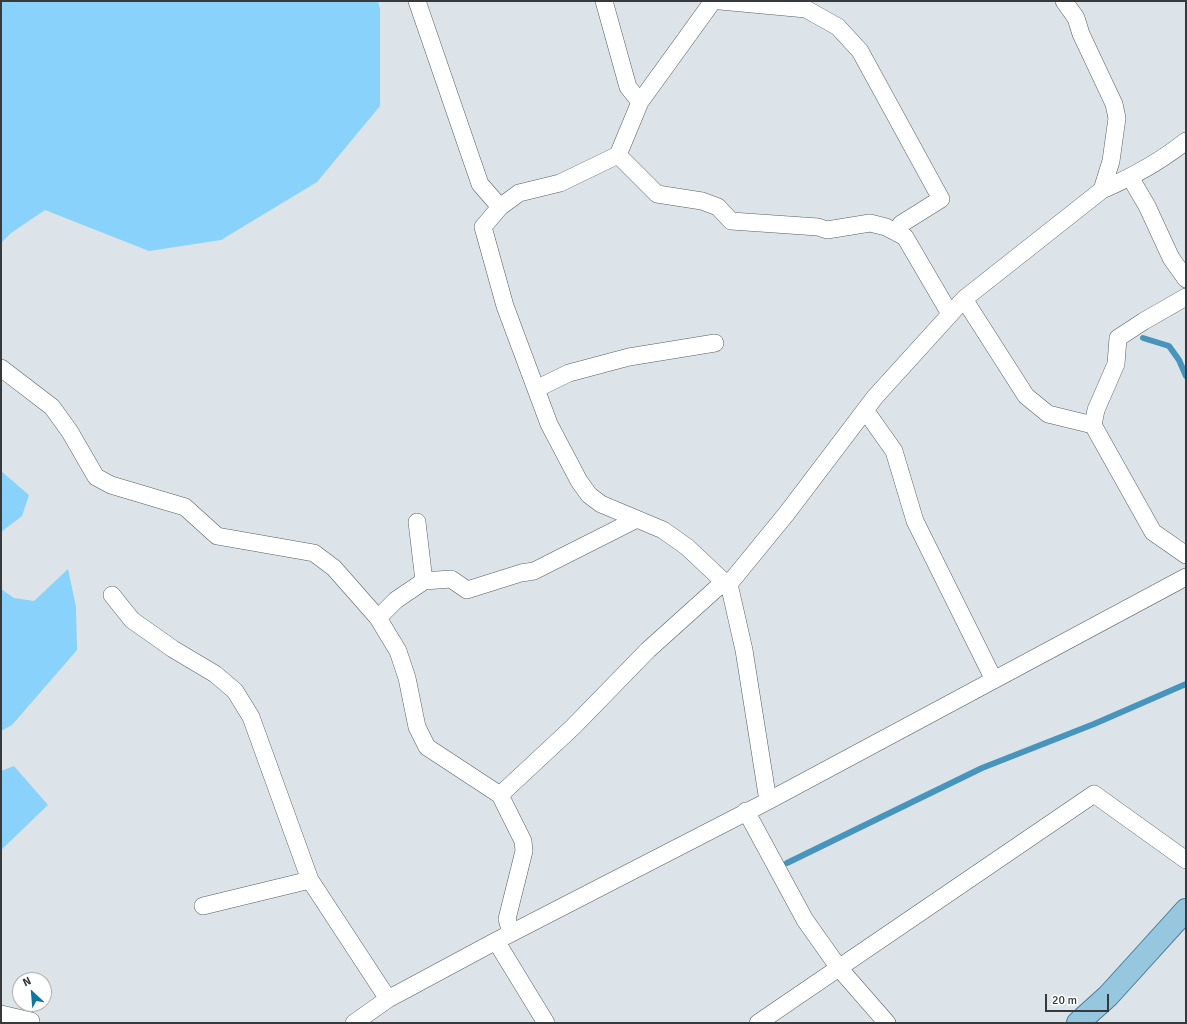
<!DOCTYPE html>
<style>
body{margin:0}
#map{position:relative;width:1187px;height:1024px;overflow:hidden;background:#dde4e9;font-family:Signika,sans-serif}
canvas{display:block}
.frame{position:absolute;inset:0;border:2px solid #373a3c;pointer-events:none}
.north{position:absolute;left:12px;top:972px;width:40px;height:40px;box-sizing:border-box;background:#fff;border:1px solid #afb0b1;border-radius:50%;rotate:334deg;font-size:11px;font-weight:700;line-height:16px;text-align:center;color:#373a3c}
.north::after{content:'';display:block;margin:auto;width:14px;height:18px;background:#0f76a1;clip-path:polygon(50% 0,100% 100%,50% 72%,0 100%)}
.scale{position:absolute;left:1045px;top:994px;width:64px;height:18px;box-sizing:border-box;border:2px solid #373a3c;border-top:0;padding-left:5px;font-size:12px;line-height:14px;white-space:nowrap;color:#373a3c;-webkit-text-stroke:3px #fff;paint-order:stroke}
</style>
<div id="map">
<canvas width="1187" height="1024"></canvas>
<div class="frame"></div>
<div class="north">N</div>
<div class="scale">20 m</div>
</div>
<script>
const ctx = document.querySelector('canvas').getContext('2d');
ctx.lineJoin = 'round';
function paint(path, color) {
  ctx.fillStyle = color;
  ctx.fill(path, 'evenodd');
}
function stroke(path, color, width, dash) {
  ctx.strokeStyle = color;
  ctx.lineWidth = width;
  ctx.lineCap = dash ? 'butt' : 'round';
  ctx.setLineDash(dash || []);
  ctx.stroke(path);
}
paint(new Path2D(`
 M1 1H378L380 9V106L317 182 221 240 149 251 45 210 11 233 1 243Z
 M1 471 29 495 22 516 1 532Z
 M68 569 76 607 77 650 12 725 1 731V589L14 598 34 601Z
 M14 766 48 805 1 850V771Z`), '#88d2fb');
stroke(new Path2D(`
 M1143 338 1169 346 1179 360 1186 376
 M787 863 982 768 1094 724 1186 684`), '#4794bc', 6);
const minor = new Path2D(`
 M417 1 480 184 500 207
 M604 1 628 87 640 102
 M713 1 640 102 618 155 560 183 519 193 500 207 483 227 505 306 549 424 579 481 589 495 601 504 663 530 687 547 721 579 729 584 744 650 768 801
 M720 1 806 9 838 27 860 51 941 199 901 224 897 233
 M1064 1 1076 18 1081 34 1114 104 1117 118 1111 161 1102 190
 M618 155 657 194 702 201 718 207 731 221 818 227 827 230 870 223 886 227 905 237 950 314
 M1130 177 1147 206 1171 258 1186 279
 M964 299 1026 396 1048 414 1093 425 1153 532 1186 555
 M1 368 52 407 70 432 96 477 111 485 185 507 217 536 314 553 334 568 378 618 398 651 407 678 417 727 427 747 500 795 523 841 524 851 507 919 511 933
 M536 389 569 373 629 357 715 343
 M865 410 894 451 915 521 994 680
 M1093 425 1096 410 1116 364 1118 338 1144 321 1186 297
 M424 581 451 579 467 590 521 573 534 571 637 519
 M112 595 132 620 173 649 215 674 235 691 251 717 310 880 388 999
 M378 618 396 600 424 581 417 522
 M500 795 573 727 648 650 718 587 729 584 787 513 875 397 964 299 1102 190C1132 177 1161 161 1186 141
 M746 811 805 920 839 968 887 1023
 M203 906 310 880
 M496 941 546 1023
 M1 1014 31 1021V1023
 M354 1023 388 999 496 941 768 801 1186 577
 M758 1023 1094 794 1186 860`);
const primary = new Path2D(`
 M1078 1023 1108 996 1186 910`);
stroke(minor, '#575e62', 18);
stroke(primary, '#497c98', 24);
stroke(minor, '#fff', 17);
stroke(primary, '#97c6df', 22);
</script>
